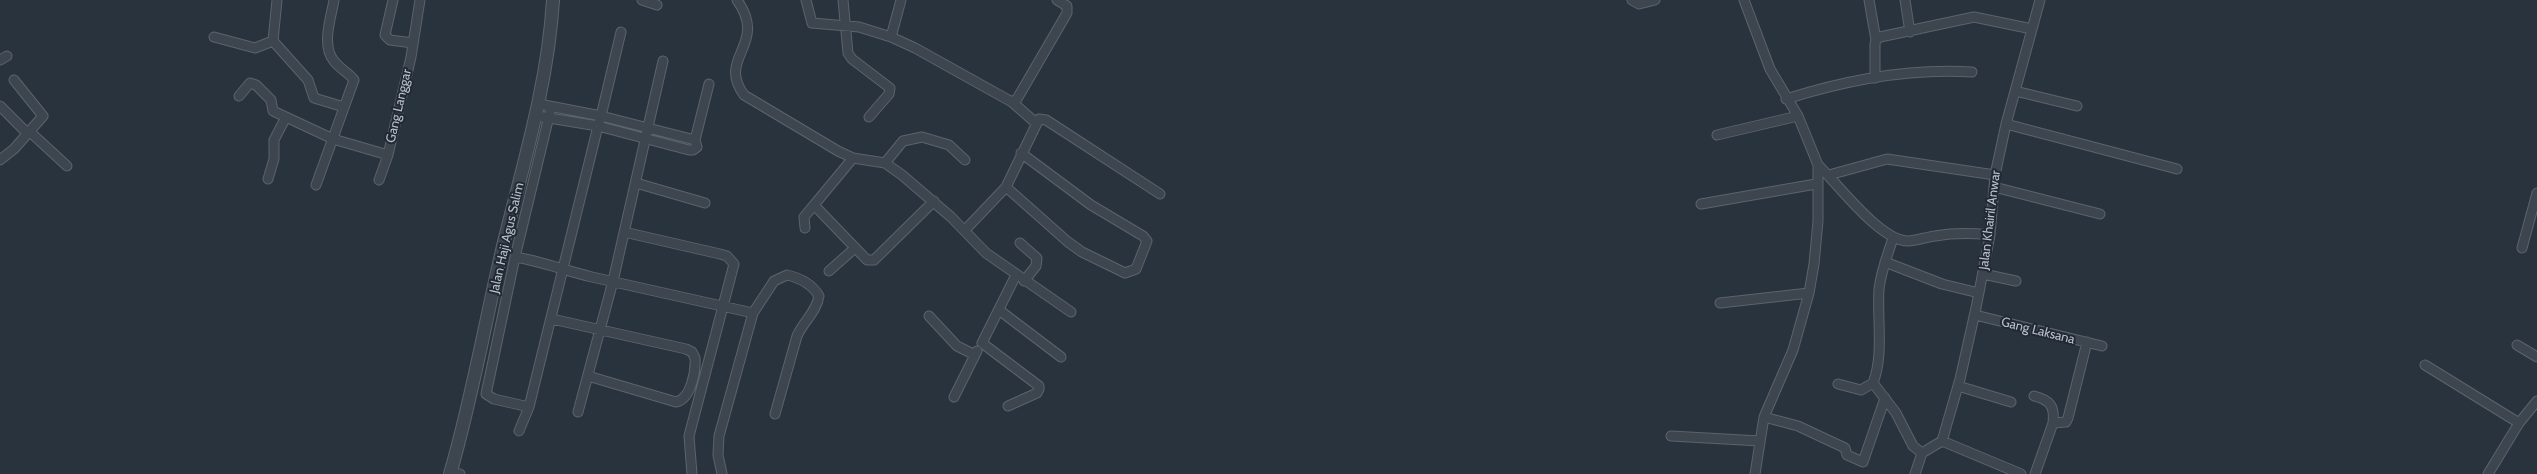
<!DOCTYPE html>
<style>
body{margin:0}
canvas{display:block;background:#29333e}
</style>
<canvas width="2537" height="474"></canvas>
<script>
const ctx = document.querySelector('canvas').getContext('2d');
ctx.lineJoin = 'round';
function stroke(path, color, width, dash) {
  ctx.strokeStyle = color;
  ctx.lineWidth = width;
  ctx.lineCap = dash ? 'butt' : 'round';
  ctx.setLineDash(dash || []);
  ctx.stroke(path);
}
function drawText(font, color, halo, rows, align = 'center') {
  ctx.font = font + ' Cabin,sans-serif';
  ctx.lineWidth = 4;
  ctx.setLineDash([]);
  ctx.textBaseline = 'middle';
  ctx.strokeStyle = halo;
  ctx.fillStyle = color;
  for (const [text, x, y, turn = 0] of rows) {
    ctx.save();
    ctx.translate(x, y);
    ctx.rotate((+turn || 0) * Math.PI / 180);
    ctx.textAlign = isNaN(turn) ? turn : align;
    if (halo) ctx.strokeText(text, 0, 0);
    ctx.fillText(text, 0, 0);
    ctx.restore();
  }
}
const minor = new Path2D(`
 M277 0 273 41 308 80 314 98 344 107
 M393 0 385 35 390 40 413 43
 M642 0 657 5
 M737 0C769 45 716 57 744 95L838 151 853 158 885 163 902 175 951 217 986 253 1071 312
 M806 0 812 23 859 27 891 37 915 48 1012 102 1017 99 1067 13V6L1057 0
 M843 0 848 53 852 59 890 88 889 94 869 117
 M1632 0 1639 4 1655 0
 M1744 0 1770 69 1798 116 1818 165V221L1814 264 1809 293 1793 350 1764 417 1755 474
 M1869 0 1876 40
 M1905 0 1910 32
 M621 32 601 116 598 126 529 407 494 399 486 394 515 257C541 261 566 271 592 277 646 289 699 301 753 313
 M214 37 255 48 273 41
 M891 37 901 0
 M0 60 7 56
 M1875 78V44L1876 40 1880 37 1974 17 2032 29
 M2015 91 2077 106
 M239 96 250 83 256 85 271 100 273 111 333 139 388 155 411 57 420 0
 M1786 99C1846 80 1910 68 1972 72
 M1012 102 1036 123
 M0 106 27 133
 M537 116 598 126 689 150H693L697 147 695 140 601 116 539 104
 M2006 124 2177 169
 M29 131 67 166
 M1717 135 1798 116
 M695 140 709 84
 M853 158 814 205 867 260H874L934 201
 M0 160 14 149 43 116 14 80
 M885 163 903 141 922 137 949 145 965 160
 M1818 165C1837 183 1880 241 1908 241 1916 241 1926 237 1935 236 1953 233 1972 233 1990 235
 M1829 175 1887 159 1995 175
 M268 179 274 159V140L286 117
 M379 180 388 155
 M636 183 705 203
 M316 185 354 80C349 73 340 69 334 61 321 45 331 18 334 0
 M1006 187 1068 242 1082 252 1125 273 1136 269 1147 241 1143 236 1091 205 1021 153
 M1994 187 2100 214
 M1701 204 1816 184
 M805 228 804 217 814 205
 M965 230 1006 187 1039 119 1046 120 1060 129 1160 194
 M624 232 720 254 727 256 734 264 689 436 692 474
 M1893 238C1888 254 1881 271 1879 289 1877 319 1884 355 1873 383L1896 413 1913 446 1922 453
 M1020 243 1037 258 1036 266 1024 281
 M2522 248 2537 193
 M515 257 550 112
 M1885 262 1942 284 1979 293
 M829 271 855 248
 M1983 274 2016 281
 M1720 303 1809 293
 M999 310 1061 357
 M1975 315 2102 346
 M929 316 957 346 975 355
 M552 319 686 349 692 352 695 358C696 371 691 399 676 402L588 376
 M2517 345 2537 357
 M2425 365 2519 423
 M1838 384 1861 390 1873 383
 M1958 386 2011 402
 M2034 396C2050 400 2055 406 2053 423
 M954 397 977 351
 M1008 406 1037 393 1039 389V386L982 343 1016 275
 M578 412 613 281 663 61
 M1764 417 1798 426 1845 448 1847 455 1863 462 1885 398
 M519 431 529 407
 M1671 436 1760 441
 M1942 441 2021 474
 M1922 453 1942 441 1960 379 1976 308 1990 235 1995 175 2006 124 2040 0
 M451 473 460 474
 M722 474 718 455 719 436 753 313 774 281 787 275C800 278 812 284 819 296 817 311 803 322 797 336L775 414
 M1915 474 1922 453
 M2035 474 2053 423 2066 422 2068 418 2087 342
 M2488 474 2519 423 2537 401`);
const tertiary = new Path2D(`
 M450 474C472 399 485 322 503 246 523 165 548 84 553 0`);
stroke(minor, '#5b636c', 11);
stroke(tertiary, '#5b636c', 14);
stroke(minor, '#3d454f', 9);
stroke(tertiary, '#3d454f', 12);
drawText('13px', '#b9c0c9', '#212a34', [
 ["Gang Langgar",399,106,-77],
 ["Jalan Khairil Anwar",1990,220,-83],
 ["Jalan Haji Agus Salim",507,238,-77],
 ["Gang Laksana",2038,331,14]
]);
</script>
